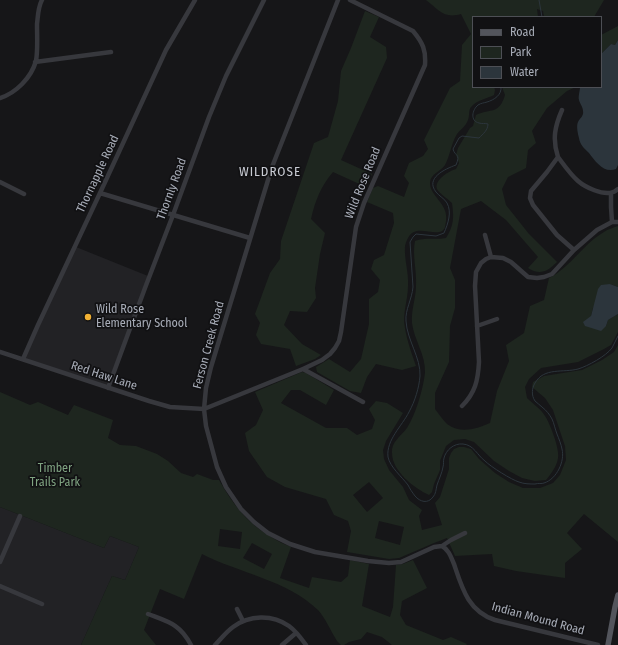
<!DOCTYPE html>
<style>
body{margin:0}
#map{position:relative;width:618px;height:645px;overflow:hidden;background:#161618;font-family:"Fira Sans Condensed",sans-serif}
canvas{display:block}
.legend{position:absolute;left:472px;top:16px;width:130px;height:72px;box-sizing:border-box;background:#111113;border:1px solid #4d4f55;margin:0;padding:5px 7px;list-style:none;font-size:12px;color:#a8adb8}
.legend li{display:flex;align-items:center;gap:8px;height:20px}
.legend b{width:20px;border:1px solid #4d4f55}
</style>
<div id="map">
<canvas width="618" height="645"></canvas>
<ul class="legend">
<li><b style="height:5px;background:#53555c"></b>Road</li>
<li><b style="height:11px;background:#1e261f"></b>Park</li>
<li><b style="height:11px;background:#2c353c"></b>Water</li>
</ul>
</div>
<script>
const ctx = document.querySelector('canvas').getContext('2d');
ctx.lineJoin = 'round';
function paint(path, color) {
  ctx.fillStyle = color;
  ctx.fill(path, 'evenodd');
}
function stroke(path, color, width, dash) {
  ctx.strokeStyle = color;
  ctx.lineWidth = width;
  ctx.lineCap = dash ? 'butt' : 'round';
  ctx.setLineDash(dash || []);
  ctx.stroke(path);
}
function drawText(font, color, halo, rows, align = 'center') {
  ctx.font = font + ' "Fira Sans Condensed",sans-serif';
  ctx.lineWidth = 3.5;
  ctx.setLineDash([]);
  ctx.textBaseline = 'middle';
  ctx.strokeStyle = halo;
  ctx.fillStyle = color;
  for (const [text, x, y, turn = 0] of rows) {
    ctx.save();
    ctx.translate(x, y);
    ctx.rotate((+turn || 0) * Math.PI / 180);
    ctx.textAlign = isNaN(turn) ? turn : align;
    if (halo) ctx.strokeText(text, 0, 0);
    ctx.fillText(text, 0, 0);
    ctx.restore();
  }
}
paint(new Path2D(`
 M76 247 148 276 107 386 23 358Z
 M0 507 104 548 110 536 139 547 125 580 112 576 81 645H0Z`), '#222225');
paint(new Path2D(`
 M426 0H604L594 17H544L543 11 537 9 538 17H473V87H494L495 90 494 95C488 98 476 101 472 106 468 109 470 115 468 120 466 126 461 129 457 134 451 144 450 156 445 165 440 172 430 174 430 183 430 188 432 191 434 194 443 206 449 211 445 227 441 239 422 226 412 233 408 236 406 242 405 246 404 259 409 273 408 286 408 300 402 314 405 328 407 341 412 354 416 366L402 370 376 364 367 377 361 393 350 391 317 372 316 367 329 359 350 372 361 359 369 324V299L378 292 380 280 371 269 374 260 384 255 394 223 393 213 367 202 373 188 378 186 404 197 409 183 404 176 409 163 423 156 428 149 424 140 450 88 460 81 462 45 471 34 461 14C444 19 439 10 426 0Z
 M365 11 379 17 370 37 386 47 387 58 341 160 372 174 366 187 333 172C321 186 315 201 311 219L325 233 320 254 315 288 316 298 307 312 290 311 284 325 302 344 321 355 315 359 296 366 290 349 261 344 256 335 260 323 255 314 270 273 280 259 281 241 314 143 328 137 338 101 341 71 351 48Z
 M618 26V40L615 45 611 44 601 54V35Z
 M502 87H576L567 91 547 108 532 131 536 143 528 150 526 168 508 177 502 189 506 205 529 234 557 262C548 271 540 276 528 268L538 257 506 220 481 201 461 209 450 268 455 280V308L450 326 449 362 435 393V409C439 414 443 420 447 424 461 434 476 429 490 423L497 391 509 361 506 345 524 333 530 306 544 300 549 278C570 268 583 244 604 232 608 229 613 228 618 226V287L610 284 593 308 591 316 606 326 608 320 618 314V332L611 345 604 349 578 362 541 368 529 379 525 387 527 398C533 404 541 409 545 416 550 423 560 450 558 458 557 466 551 474 546 480L535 481 522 478 509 471 494 461 474 442 465 439 454 440 446 446 440 461V470L434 484 432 492 429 495C414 488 392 471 392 453 391 442 401 436 407 428 416 414 423 389 425 373 426 355 414 340 412 323 411 310 416 298 416 286 417 271 412 255 415 241 425 237 436 240 446 238 454 225 454 218 452 203 449 200 439 193 437 189 434 180 449 171 456 169L459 163 456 155 458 148 470 128 473 126 476 115C491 108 499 115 505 95Z
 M618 345V542L584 514 567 533 582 549 565 563V578L516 571 494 566 492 554 455 556 447 538 434 543 399 558 389 559 347 552 351 531 348 521 334 515 326 499 285 487 267 477 249 451 245 433 256 425 263 410 255 392 302 372 306 373 334 390 326 405 300 390H291L281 403 326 428H347L357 435 372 429 375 420 369 409 376 401 387 403 403 413 386 441 383 450 384 459 389 470 403 487 409 500 422 510 419 516 422 530 442 525 435 503 440 497 449 469V458L451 453 454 449 459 447H464L471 449 479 459 495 473 509 482 523 488H540L553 483 560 475 566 460 565 446 553 410 545 398 532 387 533 382 544 376 582 370 602 360 614 352ZM369 482 383 498 367 512 353 495ZM379 521 404 527 400 545 375 538Z
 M0 392 30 405 38 402 68 415 74 405 113 420 108 438 120 445 136 446 157 454 168 461 181 473 193 477 197 474 213 480H219C232 503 247 523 271 537 277 541 284 544 291 547L280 578 309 588 312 577 341 582 348 576 350 560 369 564 362 606 390 617 393 607 396 565 403 564 413 560 427 588 402 601 400 615 406 625 443 640 451 637 467 644 466 645H392L382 637 367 632 361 639 349 642 344 645H341L337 641C332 633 324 616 318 610 287 580 239 573 202 554L184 599 160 589 144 630 156 645H81L112 576 125 580 139 547 110 536 104 548 0 507ZM220 529 242 532 240 549 218 546ZM252 543 272 554 264 569 243 558Z`), '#1e261f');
paint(new Path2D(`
 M618 40V165L616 169C604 174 595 161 589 153 584 148 580 145 579 138 578 134 576 126 578 122 580 118 584 116 583 111 583 107 580 104 579 100 578 96 580 91 580 87H601V54L611 44 615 45Z
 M610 284 618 287V314L608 320 606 326 601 331 585 326 583 322 591 316 598 289 601 285Z`), '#2c353c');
stroke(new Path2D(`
 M539 0 542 17
 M501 87C502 95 494 100 487 102 484 103 481 103 478 105 472 110 470 121 479 123 482 124 485 123 488 124 488 130 483 134 479 138L462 136 459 138 453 149C455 157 461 153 456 165 445 169 425 178 436 192 439 196 445 199 447 203 452 212 448 224 444 233L436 236 416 234 413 237 410 242 413 287C412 299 405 310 406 321 407 340 421 358 420 376 419 388 415 401 409 412 402 426 386 440 388 457 390 467 402 477 408 485 410 489 412 492 415 496 420 502 428 504 433 497 436 494 436 489 437 485 439 479 442 473 443 467 444 464 443 461 444 458 446 450 454 443 463 444 474 445 477 455 485 461 491 467 512 480 519 482 524 484 530 484 535 484 538 483 542 484 544 483 557 479 565 461 562 449 561 444 559 439 557 434 555 429 554 423 552 419 550 415 546 410 542 407 540 405 537 403 535 401 531 395 532 388 535 383 544 367 563 373 578 369 588 366 606 356 612 348 614 344 616 340 618 336`), '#2c353c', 1);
stroke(new Path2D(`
 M338 0 272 167 211 367 206 388 204 409 206 426 217 467 226 487 241 509 254 522 268 533 290 544 315 552 368 561 389 563 401 562 434 547 442 546 451 540 465 533
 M35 62 111 52
 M0 98C16 93 31 78 36 61 38 50 37 36 37 24 38 16 38 7 42 0
 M562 110C555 126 552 139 558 157L547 172 531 191 530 198 533 205 557 235 574 250
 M558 157C564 165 570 174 578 181 585 187 603 196 613 192 615 192 616 190 618 189
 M0 182 24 194
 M100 193 250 238
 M611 193V207L612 222
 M485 235 491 257
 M477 326 497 319
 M0 352 149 401 170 407 204 409 303 369 322 360 330 354 335 348 339 341 341 332 356 227 364 203 425 65C426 50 423 43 413 31L350 0
 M23 359 38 325 100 193 166 50 195 0
 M303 369 363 402
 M108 388 145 288 173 215 209 117 226 76 264 0
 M462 406C475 393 478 381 479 362L475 286 476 272 481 263 486 259 491 257 503 258 511 262 528 277 537 278 544 277 552 274 574 250 597 230 612 222H618
 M442 546C449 550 451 557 454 564 462 588 468 611 495 620L598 645
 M0 562 20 516
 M0 586 42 604
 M237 609 243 621
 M148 614C169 622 180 624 191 645
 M215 645C221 639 226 632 233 627 249 615 272 614 289 626 296 631 301 638 306 645
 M282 645 296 633`), '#37383d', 4.5);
stroke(new Path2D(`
 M608 645 615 607 618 595`), '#53555c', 5.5);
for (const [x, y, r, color] of [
 [88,317,4,"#f2b134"]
]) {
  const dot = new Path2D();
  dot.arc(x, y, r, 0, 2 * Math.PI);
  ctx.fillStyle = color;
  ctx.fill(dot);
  stroke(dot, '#111113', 1.5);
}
drawText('12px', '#a8adb8', '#111113', [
 ["Thornapple Road",98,174,-65],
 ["Wild Rose Road",363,183,-68],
 ["Thornly Road",172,189,-70],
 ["Ferson Creek Road",209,345,-75],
 ["Red Haw Lane",104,376,18],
 ["Indian Mound Road",538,619,15]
]);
drawText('12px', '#a8adb8', '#111113', [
 ["Wild Rose",96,310],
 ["Elementary School",96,324]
], 'left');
drawText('12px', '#7fa381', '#111113', [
 ["Timber",55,469],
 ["Trails Park",55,483]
]);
ctx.letterSpacing = '1px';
drawText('13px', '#c9ccd4', '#111113', [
 ["WILDROSE",270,172]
]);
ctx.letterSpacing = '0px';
</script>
